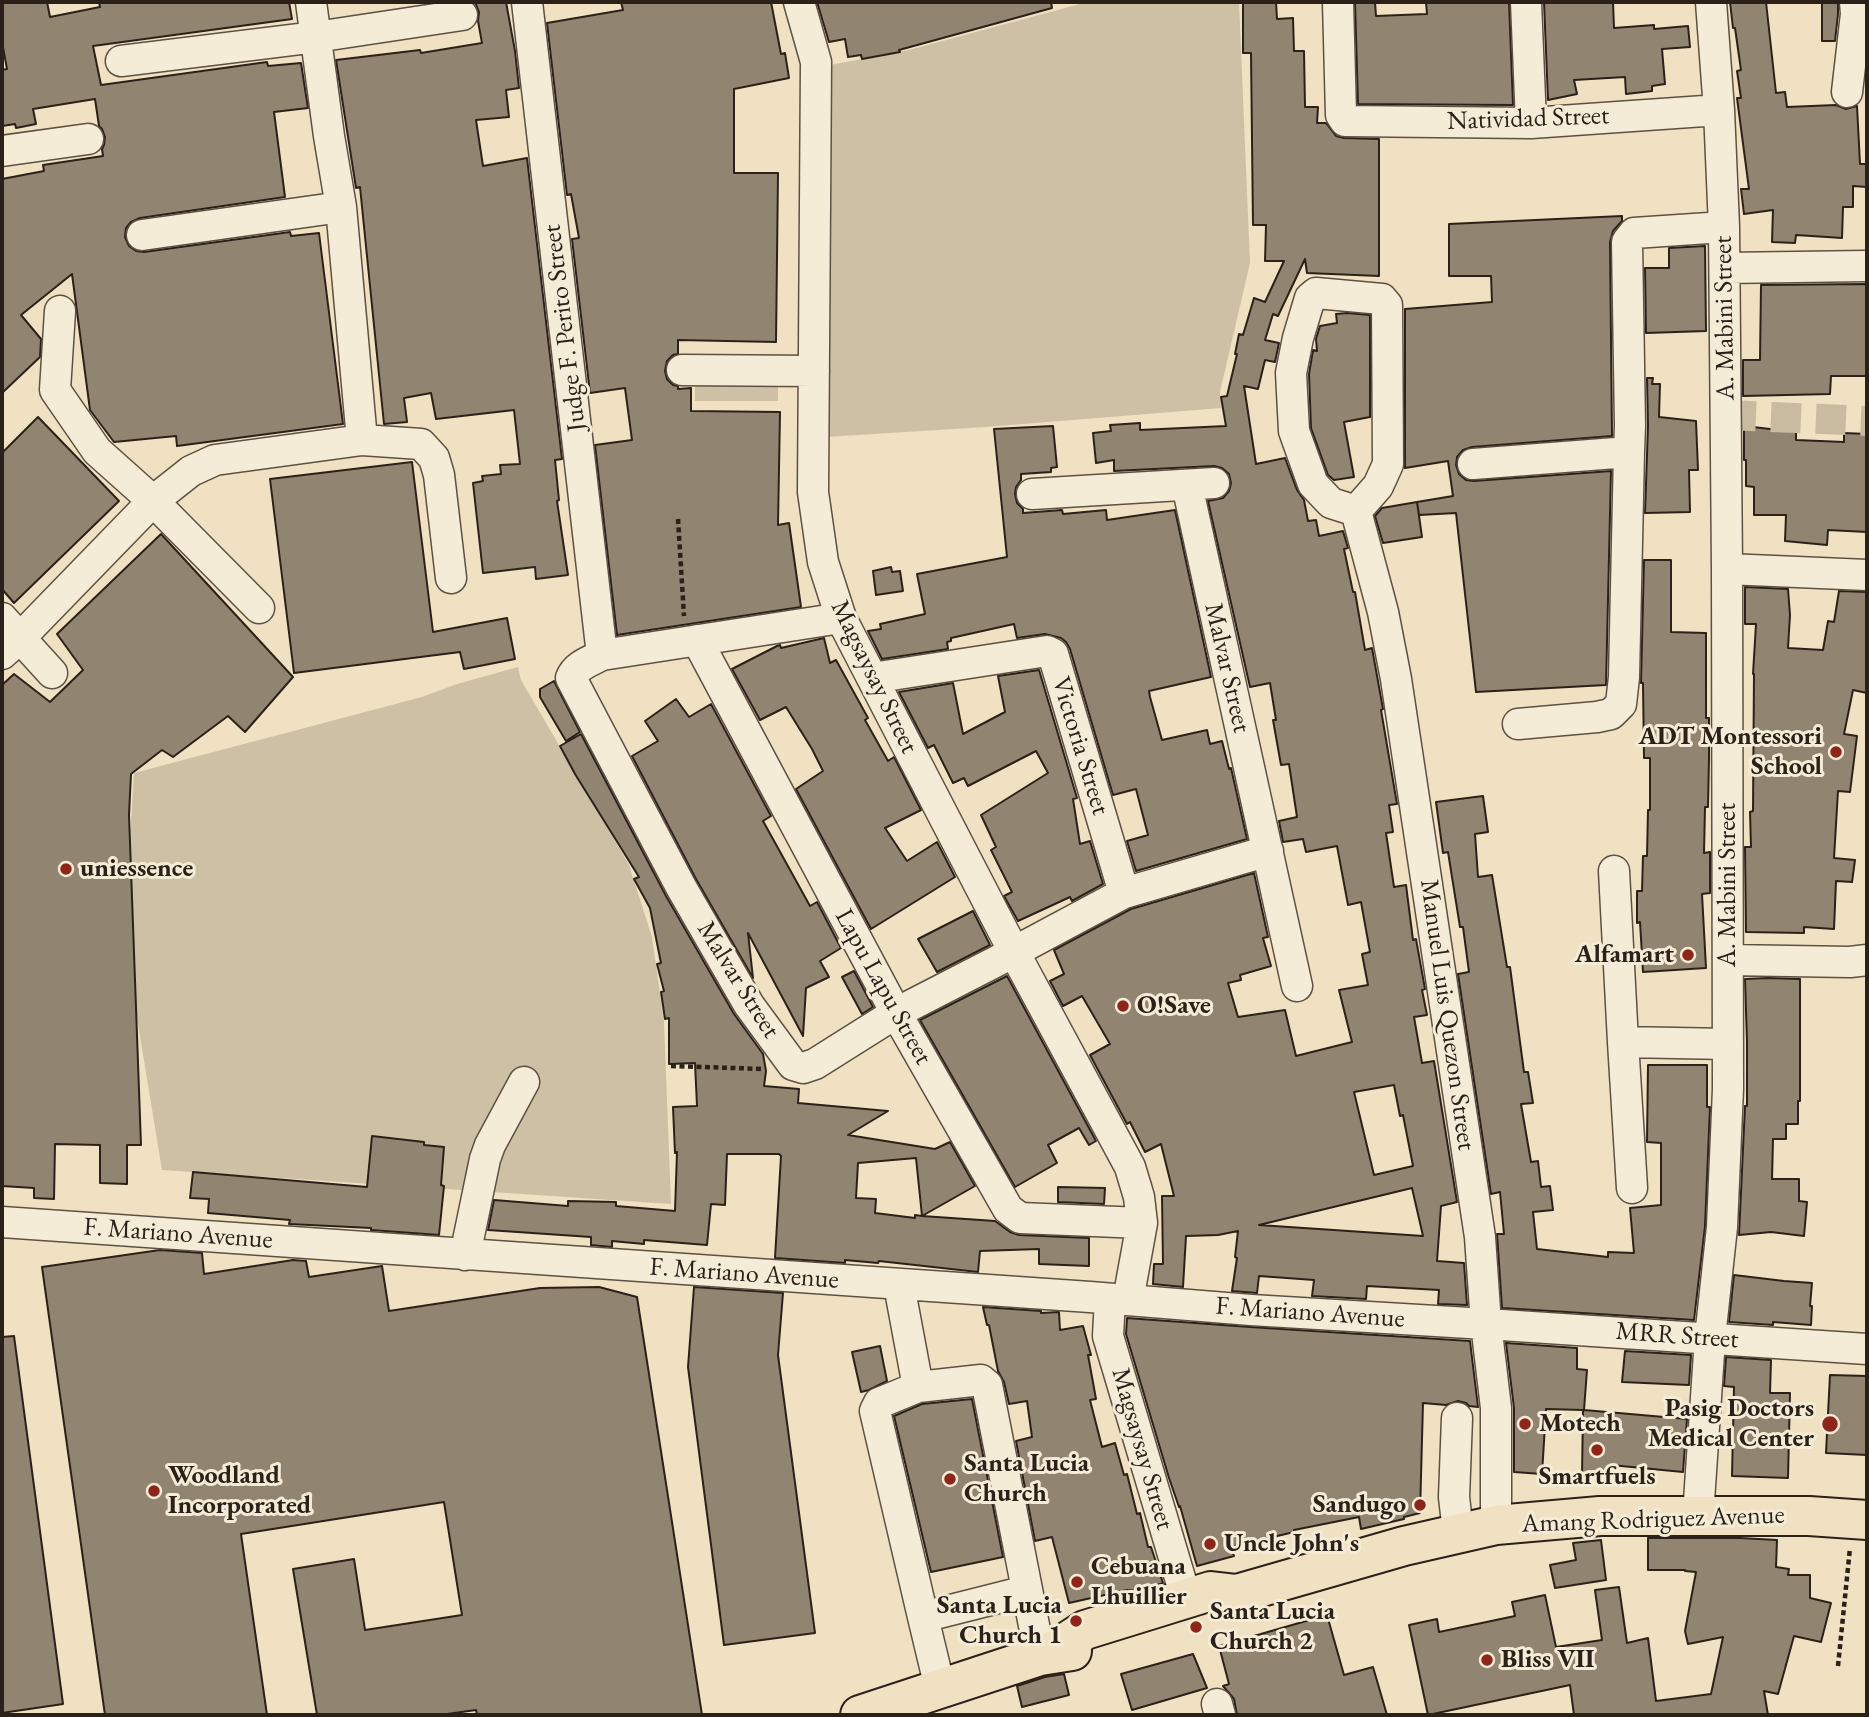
<!DOCTYPE html>
<meta charset="utf-8">
<style>
body{margin:0}
#map{position:relative;width:1869px;height:1717px;overflow:hidden;background:#efe1c2;font-family:"EB Garamond",serif}
canvas{display:block}
.frame{position:absolute;inset:0;border:4px solid #2c2119;pointer-events:none}
</style>
<div id="map">
<canvas width="1869" height="1717"></canvas>
<div class="frame"></div>
</div>
<script>
const ctx = document.querySelector('canvas').getContext('2d');
ctx.lineJoin = 'round';
function paint(path, color) {
  ctx.fillStyle = color;
  ctx.fill(path, 'evenodd');
}
function stroke(path, color, width, dash) {
  ctx.strokeStyle = color;
  ctx.lineWidth = width;
  ctx.lineCap = dash ? 'butt' : 'round';
  ctx.setLineDash(dash || []);
  ctx.stroke(path);
}
function drawText(font, color, halo, rows, align = 'center') {
  ctx.font = font + ' "EB Garamond",serif';
  ctx.lineWidth = 6;
  ctx.setLineDash([]);
  ctx.textBaseline = 'middle';
  ctx.strokeStyle = halo;
  ctx.fillStyle = color;
  for (const [text, x, y, turn = 0] of rows) {
    ctx.save();
    ctx.translate(x, y);
    ctx.rotate((+turn || 0) * Math.PI / 180);
    ctx.textAlign = isNaN(turn) ? turn : align;
    if (halo) ctx.strokeText(text, 0, 0);
    ctx.fillText(text, 0, 0);
    ctx.restore();
  }
}
paint(new Path2D(`
 M1087 2H1239L1250 263 1220 392 1221 408 986 427 826 437 830 65 909 50Z
 M695 362H778V401H695Z
 M518 667 521 680 629 865 652 937 664 1022 671 1204 162 1170 124 939 134 773 422 697 457 684Z`), '#cec0a5');
const building = new Path2D(`
 M2 2H47L50 17 100 7 99 2H289L292 19 93 46 101 85 267 62 268 66 301 63 308 108 274 112 285 197 140 218 131 222 126 228 125 237 129 246 136 251 144 252 290 232 291 236 319 233 343 424 177 446 176 436 114 442 90 410 72 274 21 315 41 339 40 357 2 393V179L44 171 43 165 103 156 102 149 104 145 105 137 102 129 99 126 95 99 33 109 36 124 16 128 15 124 2 126V70L7 69 2 42Z
 M475 2H506L515 51 519 88 506 90 509 117 476 120 483 166 527 158 562 459 555 460 559 500 557 501 568 575 536 579 535 567 483 573 473 483 483 481 482 476 501 474 500 465 520 464 514 410 436 419 431 393 404 398 407 422 384 424 360 187 356 188 336 60 420 50 421 53 482 43 478 21 479 12Z
 M621 2H771L781 54 785 53 789 78 734 89V173H778L776 342 678 340V354L673 355 667 361 665 371 667 379 673 385 678 386V389L691 388V411L780 412 778 525 789 523 801 607 617 635 595 445 632 440 625 388 590 393 572 239 579 238 571 194 567 195 547 23 623 10Z
 M817 2H1051L1052 8 899 50 900 52 862 59 861 55 848 57 845 39 829 42Z
 M1243 2H1276L1277 19 1293 18 1294 51H1304L1305 107H1318L1317 123H1326L1336 136 1344 138 1379 139V276L1307 273 1305 259 1278 316 1273 314 1265 340 1279 343 1275 362 1265 360 1258 389 1244 386 1256 464 1285 458 1297 490 1304 500 1308 521 1316 520 1319 536 1343 531 1348 548 1344 549 1353 592H1355L1365 650 1372 648 1383 709 1381 710 1397 804 1389 805 1393 832 1386 833 1394 887 1406 885 1413 940 1416 939 1425 989 1422 990 1427 1015 1414 1017 1422 1063 1434 1061 1457 1202 1441 1206 1437 1261 1464 1263 1467 1305 1438 1304 1439 1290 1367 1286 1366 1299 1312 1296 1314 1280 1259 1276 1257 1293 1232 1291 1237 1258 1235 1257 1238 1231 1218 1235 1186 1236 1183 1287 1153 1284 1154 1264H1163L1162 1196H1174L1161 1144 1145 1152 1130 1122 1127 1124 1090 1055 1110 1044 1082 996 1063 1006 1050 981 1064 974 1054 950 1131 909 1254 873 1268 937 1263 938 1271 966 1240 975 1241 980 1228 983 1238 1017 1285 1010 1296 1056 1352 1042 1339 990 1368 985 1362 954 1370 952 1361 902 1348 905 1337 846 1306 852 1303 839 1283 842 1279 821 1297 817 1289 764 1281 765 1273 720H1276L1270 683 1250 687 1208 501 1223 498 1229 491 1231 483 1229 474 1222 468 1214 466 1114 471V460L1096 463 1093 433 1111 431 1110 425 1140 423V430L1226 426 1221 397 1227 396 1237 354H1235L1239 334 1243 335 1254 298 1265 302 1284 261H1265L1266 225H1253L1251 53H1243ZM1394 1085 1400 1116 1403 1115 1413 1166 1374 1175 1354 1092ZM1412 1188 1423 1236 1259 1225Z
 M1355 2H1375L1376 16 1427 14 1426 2H1509L1513 105 1358 104Z
 M1544 2H1613L1614 28 1654 25V29L1688 26 1690 47 1662 49 1665 84 1652 86V91L1626 94 1625 77 1574 80 1577 94 1548 100Z
 M1730 2H1766L1776 93 1785 92 1787 107 1836 105 1846 109 1857 106 1860 164H1867V187L1853 186V207H1843L1842 238 1796 235 1795 243 1772 242 1773 210 1744 214 1741 189H1749L1737 98H1741L1737 71 1741 70 1735 28H1733Z
 M1822 2H1838V14L1835 41H1822Z
 M1622 216V221L1613 231 1610 242 1612 436 1472 447 1463 450 1457 457 1456 465 1459 474 1466 480 1474 481 1611 471 1606 685 1476 692 1456 513 1419 515 1417 502 1453 496 1448 461 1405 468V309L1492 302 1491 276H1449V224Z
 M1705 246 1706 331 1646 333 1645 268H1669V248Z
 M1867 284V376H1831L1830 394 1743 396V360H1760L1761 285Z
 M1347 313 1370 315V417L1344 422 1354 477 1334 480 1328 475 1311 428 1309 374 1313 350 1317 351 1316 339 1320 326 1337 323 1336 314Z
 M1647 378H1653L1652 384H1660L1659 417 1696 421 1698 470H1689L1690 512 1645 513 1648 426Z
 M38 417 119 501 14 603 2 589V453Z
 M1053 426 1057 467 1051 468V472L1021 474V480L1016 487 1015 494 1017 503 1023 509V513L1062 510 1063 514 1106 510 1107 520 1175 510 1211 677 1149 691 1150 697 1162 740 1207 730 1210 744 1222 741 1229 769 1231 768 1247 839 1136 871 1127 841 1148 835 1136 789 1113 795 1070 649 1066 642 1061 638 1045 634 1017 638 1014 624 951 638V641L947 642 948 649 882 659 868 631 881 629 880 624 925 614 917 574 1007 557 994 429Z
 M1744 426 1796 432V440L1844 442V433L1867 434V532L1828 530 1827 545 1785 541 1786 515H1754V487L1746 486V460H1744Z
 M412 462 433 632 507 618 515 659 464 669 460 652 294 673 270 479Z
 M1417 502 1422 537 1383 543 1375 516 1382 508Z
 M161 534 293 677 245 732 228 716 173 757 162 750 131 774 129 815 141 1145H127V1184L100 1183V1145L55 1144 54 1199 34 1198V1188L2 1186V685L14 674 50 702 83 670 57 634Z
 M1644 560H1671V632L1706 633V718H1709V758L1708 807H1705L1704 853 1710 852V893L1702 894 1706 968 1643 972 1640 922 1637 923V891H1642L1643 856H1647L1648 810H1650V758H1644L1643 683H1641Z
 M891 567 892 572 900 571 903 591 876 595 873 571Z
 M1745 587 1788 589 1790 615 1788 648 1823 650 1828 621 1834 622 1839 591 1867 592V693L1853 690 1844 734 1857 736 1850 792 1838 791 1834 858 1855 860 1852 882 1836 881 1834 929 1804 927V933L1746 932 1745 847H1751L1750 812 1753 811 1754 674H1753L1756 624H1745Z
 M824 638 830 663 836 660 868 718 865 720 888 761 894 757 921 810 885 828 907 861 937 842 955 877 871 929 796 789 823 771 812 749 786 707 760 720 732 669 777 646 780 645 781 648Z
 M1039 670 1077 798 1073 799 1080 844 1090 841 1103 884 1072 901 1070 897 1018 921 1004 896 1012 892 991 850 996 847 981 815 1048 773 1036 751 968 786 964 778 953 783 934 745 928 748 899 692 953 683 963 734 1005 712 998 676Z
 M554 681 580 732 566 741 540 697V689Z
 M676 699 689 717 711 704 771 816 763 821 810 906 817 902 841 948 820 961 829 977 806 988 803 1036 748 933 753 978 696 879 632 756 658 741 645 721Z
 M581 734 666 896 734 1014 763 1054 766 1071 764 1086 799 1089 798 1103 888 1111 848 1135 935 1149 950 1142 975 1186 922 1216 995 1221 1010 1232 1019 1235 1089 1238V1266L1039 1264V1249L980 1251 978 1272 879 1261 878 1263 845 1260V1263L775 1258 781 1156 779 1154H727L725 1205 711 1204 707 1245 644 1240V1244L612 1241V1247L591 1245V1237L488 1230 494 1200 568 1206V1201L616 1202V1206L675 1211 677 1152 675 1153 673 1107 697 1106 695 1063 669 1064V1018L665 1019 661 992 664 991 657 964 661 963 650 908 634 879 639 877 575 774 560 746ZM916 1158 922 1216 915 1215V1218L875 1213 876 1199 856 1198 858 1163Z
 M1483 796 1488 832 1475 834 1478 877 1492 875 1507 967H1510L1524 1072H1528L1533 1103 1521 1104 1531 1162 1538 1161 1541 1187 1550 1186 1553 1210 1533 1212 1537 1249 1608 1257V1252L1634 1253 1630 1208 1661 1205V1143L1647 1142 1648 1065H1707V1107H1710L1705 1226 1694 1320 1502 1308 1497 1234H1504L1500 1192 1491 1194 1458 974 1469 972 1463 927H1460L1448 852 1443 853 1436 802Z
 M973 911 990 945 937 972 918 939Z
 M854 971 873 1007 862 1014 842 977Z
 M1007 976 1096 1141 1089 1145 1079 1128 1048 1145 1057 1163 1015 1187 920 1020Z
 M1768 978 1800 979V1101H1798V1124H1786V1139H1773L1772 1179H1799V1201L1807 1202 1804 1236 1771 1232 1739 1235 1745 1106H1747V1042L1745 979Z
 M372 1136 424 1142V1145L444 1147 441 1185 444 1186 439 1235 371 1230V1228L289 1224 290 1220 208 1213 209 1199 190 1198 193 1172 367 1187Z
 M1058 1187 1105 1188 1104 1204 1058 1202Z
 M160 1250 202 1253 204 1274 293 1260 306 1261 309 1277 382 1266 389 1311 540 1288 599 1287 637 1297 702 1715H477L476 1710 440 1715H317L293 1569 354 1559 365 1630 462 1615 444 1502 241 1534 267 1715H105L42 1267Z
 M1734 1275 1784 1281 1812 1283 1810 1306H1812L1811 1325 1773 1322V1325L1729 1322Z
 M694 1287 783 1293 778 1355 815 1633 724 1645 688 1367Z
 M983 1307 1041 1311V1313L1059 1312 1060 1330 1083 1326 1091 1355H1088L1096 1399 1090 1400 1102 1447 1115 1443 1124 1475 1127 1474 1137 1514 1140 1513 1148 1547H1151L1163 1583 1138 1591 1127 1590 1069 1603 1052 1537 1035 1541 1016 1441 1032 1437 1027 1401 1009 1404 1004 1382 998 1371 989 1325H987Z
 M1127 1318 1250 1327 1470 1341 1478 1407 1469 1406 1466 1403 1458 1401 1446 1405 1423 1403 1420 1513 1404 1517V1519L1361 1529 1359 1517 1294 1530V1532L1231 1547 1234 1556 1197 1566 1180 1506 1179 1507 1169 1478 1126 1334Z
 M14 1336 63 1704 2 1713V1337Z
 M1506 1343 1577 1348V1369L1587 1370 1584 1410 1687 1419 1683 1472 1611 1465V1476H1582L1583 1410 1546 1409 1542 1474 1514 1472V1408Z
 M880 1346 887 1381 869 1390 861 1392 852 1352Z
 M1625 1351 1691 1355 1689 1385 1622 1382Z
 M1726 1357 1771 1360 1770 1393H1790L1788 1478 1732 1476 1734 1387 1724 1386Z
 M1830 1375 1867 1376V1455L1826 1453Z
 M972 1399 1003 1557 931 1572 894 1416 922 1404Z
 M1648 1538H1740L1777 1540 1776 1567 1789 1569 1788 1575H1810V1598L1831 1603 1821 1642 1794 1636 1778 1694 1764 1691 1768 1715H1574L1570 1685 1428 1715 1409 1625 1437 1619 1439 1632 1515 1616 1512 1602 1545 1595 1556 1647 1602 1640 1595 1590 1619 1587 1627 1643 1648 1638 1656 1701 1711 1694 1723 1637 1688 1644 1685 1631 1696 1572 1685 1571V1570H1648Z
 M1601 1540 1606 1580 1555 1588 1550 1565 1576 1560 1573 1543Z
 M1327 1615 1344 1675 1373 1667 1387 1715H1237L1234 1699 1223 1686 1229 1684 1219 1646Z
 M1193 1654 1207 1688 1132 1710 1121 1674Z
 M1064 1674 1069 1695 1022 1707 1017 1686 1045 1677Z`);
paint(building, '#918571');
stroke(building, '#2c2119', 2);
stroke(new Path2D(`
 M1726 415 1867 421`), '#c8bba0', 30, [30, 15]);
const minor = new Path2D(`
 M311 2 329 136 341 207 362 440
 M527 2 602 655
 M799 2 816 62 813 492 823 562 841 618 1014 952 1130 1167 1139 1197 1142 1223 1128 1300
 M1338 2 1341 115 1345 121 1531 123 1719 110
 M1526 2 1531 123
 M121 61 316 37 462 15
 M1847 92 1856 14 1855 2
 M2 151 88 139
 M142 235 341 207
 M1725 268 1867 266
 M1316 293 1382 299 1387 305 1388 464 1378 486 1356 511 1331 503 1313 484 1294 431 1291 373 1298 338 1310 298Z
 M60 311 55 390 97 451 153 501 259 608
 M682 370 814 371
 M1473 464 1629 452 1630 426 1627 242 1634 233 1724 227
 M1187 485 1297 986
 M1032 494 1214 483
 M1356 511 1383 612 1396 679 1480 1237 1486 1324 1496 1408V1525
 M1727 569 1867 575
 M2 618 52 673
 M841 618 602 655C591 661 576 665 571 678L681 887 749 1005 793 1065 803 1068 815 1064 896 1013 997 961 1124 893 1268 851
 M697 640 896 1013 1008 1209 1020 1218 1142 1223
 M2 654 21 637 153 501 191 471 215 460 362 440 421 444 434 458 439 475 451 578
 M872 678 1047 651 1053 654 1124 893
 M1518 724 1597 717 1611 714 1621 704 1624 677 1629 452
 M1614 871 1623 1042 1728 1044
 M1728 960 1850 962 1867 960
 M1623 1042 1632 1188
 M2 1222 1090 1297 1251 1310 1486 1324 1867 1349
 M465 1255 485 1159 490 1145 524 1082
 M899 1285 918 1387
 M1110 1299 1108 1336 1186 1598
 M1457 1418 1454 1497 1458 1532
 M1698 1516 1710 1338 1722 1227 1728 1089 1727 569 1724 227 1719 110 1711 2
 M923 1617 875 1411 879 1403 918 1387 981 1380 987 1385 1040 1656
 M940 1688 923 1617 1026 1591
 M1217 1704 1220 1715`);
const major = new Path2D(`
 M1048 1654 1085 1630 1211 1591 1237 1594 1404 1546 1496 1525 1600 1516H1809L1867 1520
 M860 1715 1040 1656 1072 1651`);
stroke(minor, '#5d5143', 33);
stroke(major, '#2c2119', 42);
stroke(new Path2D(`
 M678 519 684 616
 M671 1066 764 1069
 M1838 1666 1850 1548`), '#2c2119', 4.5, [5, 3.5]);
stroke(minor, '#f5ecd7', 30);
stroke(major, '#efe1c2', 38);
for (const [x, y, r, color] of [
 [1836,752,7,"#8f2418"],
 [66,869,7,"#8f2418"],
 [1688,955,7,"#8f2418"],
 [1123,1006,7,"#8f2418"],
 [1525,1424,7,"#8f2418"],
 [1830,1424,9,"#8f2418"],
 [1597,1450,7,"#8f2418"],
 [950,1479,7,"#8f2418"],
 [154,1491,7,"#8f2418"],
 [1420,1505,7,"#8f2418"],
 [1210,1544,7,"#8f2418"],
 [1077,1582,7,"#8f2418"],
 [1076,1621,7,"#8f2418"],
 [1196,1627,7,"#8f2418"],
 [1487,1660,7,"#8f2418"]
]) {
  const dot = new Path2D();
  dot.arc(x, y, r, 0, 2 * Math.PI);
  ctx.fillStyle = color;
  ctx.fill(dot);
  stroke(dot, '#f5ecd7', 2.5);
}
drawText('26px', '#2c2119', '#f5ecd7', [
 ["Natividad Street",1528,119,-2],
 ["A. Mabini Street",1725,318,-91],
 ["Judge F. Perito Street",565,328,-97],
 ["Malvar Street",1227,668,77],
 ["Magsaysay Street",874,677,64],
 ["Victoria Street",1080,746,73],
 ["A. Mabini Street",1728,885,-90],
 ["Malvar Street",738,980,58],
 ["Lapu Lapu Street",883,987,61],
 ["Manuel Luis Quezon Street",1447,1015,82],
 ["F. Mariano Avenue",178,1234,4],
 ["F. Mariano Avenue",744,1274,4],
 ["F. Mariano Avenue",1310,1313,4],
 ["MRR Street",1677,1336,4],
 ["Magsaysay Street",1142,1449,74],
 ["Amang Rodriguez Avenue",1653,1520,-2]
]);
drawText('bold 26px', '#2c2119', '#f5ecd7', [
 ["ADT Montessori",1822,737,"right"],
 ["School",1822,767,"right"],
 ["uniessence",80,869],
 ["Alfamart",1674,955,"right"],
 ["O!Save",1137,1006],
 ["Pasig Doctors",1814,1409,"right"],
 ["Medical Center",1814,1439,"right"],
 ["Motech",1539,1424],
 ["Santa Lucia",964,1464],
 ["Church",964,1494],
 ["Woodland",168,1476],
 ["Incorporated",168,1506],
 ["Smartfuels",1597,1477,"center"],
 ["Sandugo",1406,1505,"right"],
 ["Uncle John's",1224,1544],
 ["Cebuana",1091,1567],
 ["Lhuillier",1091,1597],
 ["Santa Lucia",1062,1606,"right"],
 ["Church 1",1062,1636,"right"],
 ["Santa Lucia",1210,1612],
 ["Church 2",1210,1642],
 ["Bliss Ⅶ",1501,1660]
], 'left');
</script>
